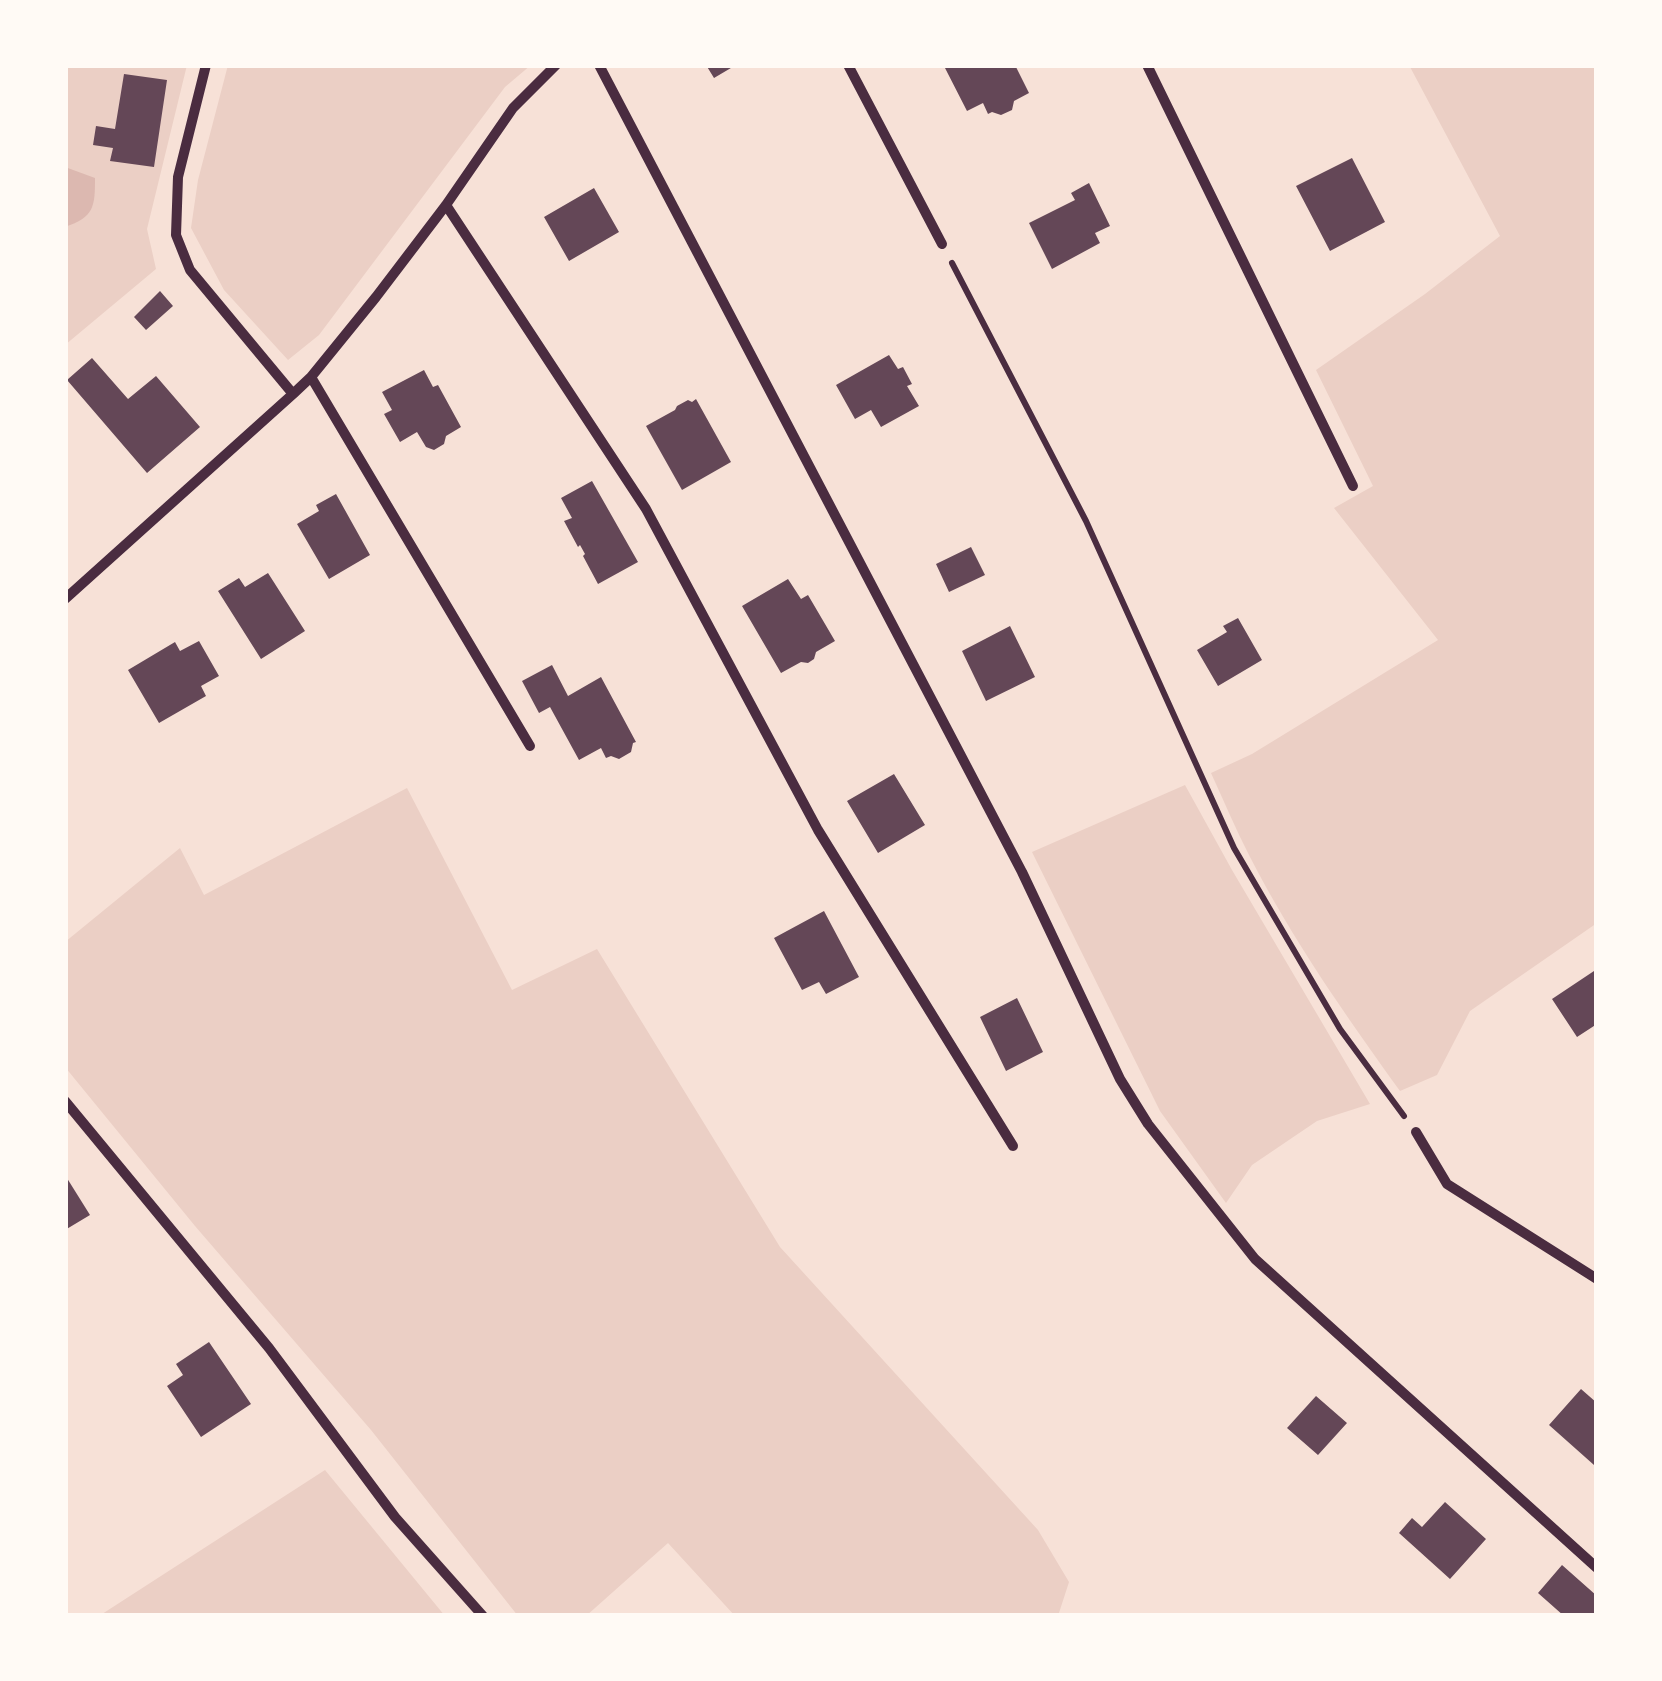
<!DOCTYPE html>
<style>
body{margin:0}
#map{position:relative;width:1662px;height:1681px;overflow:hidden;background:#f7e1d7;font-family:"Asap Condensed",sans-serif}
canvas{display:block}
.frame{position:absolute;inset:0;border:68px solid #fffaf5;pointer-events:none}
</style>
<div id="map">
<canvas width="1662" height="1681"></canvas>
<div class="frame"></div>
</div>
<script>
const ctx = document.querySelector('canvas').getContext('2d');
ctx.lineJoin = 'round';
function paint(path, color) {
  ctx.fillStyle = color;
  ctx.fill(path, 'evenodd');
}
function stroke(path, color, width, dash) {
  ctx.strokeStyle = color;
  ctx.lineWidth = width;
  ctx.lineCap = dash ? 'butt' : 'round';
  ctx.setLineDash(dash || []);
  ctx.stroke(path);
}
paint(new Path2D(`
 M65 65H187L147 229 156 269 65 345Z
 M228 65H531L505 87 319 335 288 360 224 290 191 228 198 180Z
 M1409 65H1597V923L1470 1011 1437 1075 1400 1091C1346 1016 1292 939 1250 857 1236 830 1224 801 1211 773L1252 754 1438 640 1334 508 1373 486 1316 370 1425 294 1500 236Z
 M1185 785 1232 870 1370 1104 1317 1121 1252 1165 1226 1203 1160 1111 1032 852Z
 M407 788 512 990 597 949 780 1247 1038 1530 1069 1582 1058 1616H735L668 1543 586 1616H518L371 1430 195 1226 65 1067V942L180 848 204 895Z
 M325 1470 445 1616H99Z`), '#ebcfc5');
paint(new Path2D(`
 M65 167 95 178C95 207 94 217 65 227Z`), '#dcb8b0');
paint(new Path2D(`
 M706 65H736L714 78Z
 M951 65H1015L1029 93 1014 101 1012 110 1001 115 992 112 988 114 983 103 967 111 945 68Z
 M124 74 167 80 154 167 110 161 113 148 93 145 96 126 115 129Z
 M1352 158 1385 222 1330 251 1296 186Z
 M1089 183 1110 226 1095 233 1100 243 1052 269 1029 223 1075 200 1071 193Z
 M594 188 619 232 569 261 544 217Z
 M160 291 173 306 146 330 134 317Z
 M889 355 898 369 903 367 912 384 907 386 919 406 881 427 871 410 855 419 836 385Z
 M92 358 128 399 156 376 200 427 147 473 67 380Z
 M424 370 433 387 438 385 461 427 446 436 444 444 434 450 426 447 417 432 400 442 384 414 392 410 382 392Z
 M696 399 731 462 682 490 646 426 675 410 677 406 688 400 692 402Z
 M592 481 638 562 598 584 583 556 585 554 580 545 578 547 564 521 572 518 561 498Z
 M336 494 370 555 329 579 297 524 319 511 316 505Z
 M971 547 985 575 949 592 936 564Z
 M268 573 305 631 261 659 218 591 239 578 245 587Z
 M788 579 801 599 808 595 835 641 816 652 814 659 808 663 801 662 781 673 742 606Z
 M1238 618 1262 660 1218 686 1197 650 1227 632 1223 626Z
 M1010 626 1035 677 986 701 962 651Z
 M199 641 219 676 201 686 206 696 159 723 128 670 175 642 180 651Z
 M552 665 568 696 601 677 636 742 633 743 631 752 619 759 611 756 606 758 601 748 579 760 550 707 539 713 522 681Z
 M894 774 925 825 878 853 847 801Z
 M824 911 859 977 826 994 819 982 802 990 774 938Z
 M1597 969V1024L1577 1037 1552 999Z
 M1017 998 1043 1052 1006 1071 980 1017Z
 M65 1175 90 1215 65 1230Z
 M209 1342 251 1404 201 1437 167 1386 183 1375 176 1364Z
 M1581 1389 1597 1403V1462L1594 1465 1549 1425Z
 M1316 1396 1347 1423 1318 1455 1287 1428Z
 M1445 1502 1486 1539 1450 1579 1399 1533 1412 1518 1422 1527Z
 M1562 1565 1597 1596V1616H1564L1538 1593Z`), '#644757');
stroke(new Path2D(`
 M952 263 1086 521 1234 848 1340 1029 1404 1116`), '#4a2c40', 6);
stroke(new Path2D(`
 M599 65 1022 872 1120 1079 1148 1124 1255 1259 1597 1568
 M848 65 942 244
 M1147 65 1353 486
 M446 205 646 509 818 830 1013 1146
 M311 377 530 746
 M293 394 311 377 376 297 446 205 513 108 556 65
 M65 599 293 394 190 270 176 235 178 177 206 65
 M65 1101 269 1348 395 1517 483 1616
 M1416 1132 1447 1184 1597 1279`), '#4a2c40', 10);
</script>
